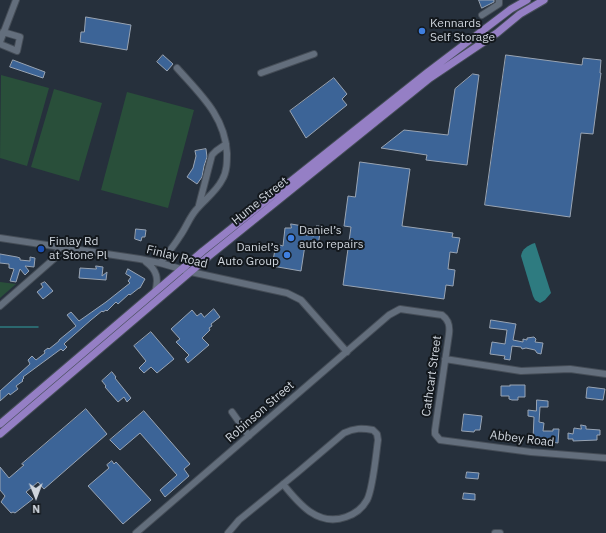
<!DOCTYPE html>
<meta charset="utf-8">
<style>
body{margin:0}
#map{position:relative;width:606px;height:533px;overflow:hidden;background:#26303c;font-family:"IBM Plex Sans",sans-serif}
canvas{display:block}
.north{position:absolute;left:16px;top:477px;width:40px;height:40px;-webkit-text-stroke:3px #13181d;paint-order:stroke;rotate:179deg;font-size:11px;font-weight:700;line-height:16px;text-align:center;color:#cfd5dd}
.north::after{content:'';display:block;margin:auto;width:14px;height:18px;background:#cfd5dd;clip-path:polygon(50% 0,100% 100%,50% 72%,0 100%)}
</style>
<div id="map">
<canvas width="606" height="533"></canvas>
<div class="north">N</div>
</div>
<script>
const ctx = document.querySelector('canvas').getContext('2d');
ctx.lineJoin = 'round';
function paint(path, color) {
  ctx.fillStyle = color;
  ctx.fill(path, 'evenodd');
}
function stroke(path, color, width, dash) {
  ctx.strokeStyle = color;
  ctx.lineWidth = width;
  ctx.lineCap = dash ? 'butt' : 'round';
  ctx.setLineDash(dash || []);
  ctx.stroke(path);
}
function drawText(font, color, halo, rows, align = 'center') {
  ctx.font = font + ' "IBM Plex Sans",sans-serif';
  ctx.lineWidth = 4;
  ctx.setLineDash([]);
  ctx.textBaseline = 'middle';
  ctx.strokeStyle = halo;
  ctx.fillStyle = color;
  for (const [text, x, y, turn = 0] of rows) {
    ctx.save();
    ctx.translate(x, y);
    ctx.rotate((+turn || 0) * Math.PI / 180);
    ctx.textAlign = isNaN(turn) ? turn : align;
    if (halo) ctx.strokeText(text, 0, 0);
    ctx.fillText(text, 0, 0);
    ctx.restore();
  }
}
paint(new Path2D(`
 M1 75 49 88 27 166 0 158Z
 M54 89 102 103 79 181 31 167Z
 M127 92 194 110 168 208 101 190Z
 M0 282 16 284 0 298Z`), '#294f3a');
paint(new Path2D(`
 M535 243 551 293 545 300 540 303 535 300 533 296 521 256C522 249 528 245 535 243Z`), '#2e7b80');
stroke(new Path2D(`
 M0 327H38`), '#2e7b80', 1.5);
const building = new Path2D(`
 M479 0H494V2L482 8Z
 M86 17 131 25 127 50 80 42 81 32H84Z
 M163 55 173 64 167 71 157 62Z
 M506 55 582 65 583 58 601 60 600 73H601L593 134 581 133 570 217 485 205Z
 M13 60 45 72 43 78 10 67Z
 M473 74 479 75 467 165 426 160 427 155 381 148 404 130 448 135 455 89Z
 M334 78 347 94 342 99 347 105 306 138 290 111Z
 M206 149 207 157 204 166 202 177 197 184 187 177 193 168 196 156 195 151Z
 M360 162 410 169 402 226 453 233 452 237 460 238 457 253 450 252 448 269 455 270 453 286 446 285 444 299 343 285 351 227 344 226 348 196 355 197Z
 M291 224 303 226 302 230 306 231V235L314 236 316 226H321L318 246 305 245 301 271 272 266 276 244 283 246 285 228H291Z
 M136 229 146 230 145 237H142L141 241 135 239Z
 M0 254 17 257 20 258V260L30 261V257L35 258 34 267 25 266 29 271 25 275 20 269 16 282 10 281 14 269 9 268V264L0 263Z
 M96 266 103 267 102 276 107 272 106 280 79 278 80 268 96 269Z
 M128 269 145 279 140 288H139L130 295 129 294 118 304 116 302 107 311 106 310 103 312 102 311 91 320 66 342 64 344 67 347 63 351 61 349 23 377 24 378 22 380 23 381 16 386 18 389 10 395 9 393 0 401V391L30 364 28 360 32 356 36 360 45 353 44 351 48 348 49 349 59 341V340L76 326 67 315 71 312 79 321 106 302 130 283 128 281 131 277 126 274Z
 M45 282 53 291 43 299 37 292 43 287 41 284Z
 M214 309 220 317 211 324 212 326 209 328 210 330 202 338 209 345 188 363 185 359 189 355 176 342 180 339 171 329 192 310 197 316 201 313 204 317Z
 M491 320 516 324 513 340 523 342V339L527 340V338L534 337 536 339 535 342 543 343 541 354 537 353 535 350 526 348 522 349 521 347 512 346 510 360 504 359 505 356 490 354 492 342 505 344 507 330 490 328Z
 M151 332 174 359 157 373 151 367 144 373 139 368 146 361 134 346Z
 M112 372 116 377 115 378 131 398 127 402 124 397 118 402 105 387 106 386 102 381Z
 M510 385H525V397H518V400H512L509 399V396H501V386H510Z
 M589 387 605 389 603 400 586 398 587 388Z
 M537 400 548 401V407H540L539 422 544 423 543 431H553V429H559L558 443 544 441V439H533L534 417 528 416V410L536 411Z
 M86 409 107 434 44 489 38 482 26 492 33 499 15 513 13 512 11 513 1 502 5 496 0 490V467L9 478 24 465 22 464Z
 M144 411 190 464 184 469 189 476 165 497 160 490 177 475 140 433 120 450 110 440Z
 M464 414 482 416 480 430H475L474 432 462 431Z
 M581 425 586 426V429L600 430V435H597V440L573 441V439H568V433L573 434 574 428 581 429Z
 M112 461 114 464 116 462 151 500 123 524 88 486 109 468 107 465Z
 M467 472 479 473 478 479 466 478Z
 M464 493 475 494V500L463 499Z`);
paint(building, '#3c6497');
stroke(building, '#99a4b3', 1);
const minor = new Path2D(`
 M482 15 499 4V0
 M0 42 16 0
 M0 44 17 51 20 37 3 32
 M261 73 314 54
 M199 205 212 155 216 151 226 144
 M0 238 140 259 160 263 191 272 287 293 301 300 347 352
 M146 262C157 270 159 279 155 292
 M160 263C167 254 174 246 180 236 186 228 189 218 196 210 204 200 216 192 222 180 227 172 227 162 227 153 225 116 200 94 177 68
 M0 306 56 257 59 247
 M445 359 521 371 570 369 606 374
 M232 412 249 436
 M136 533 389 315 400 309 442 315C449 320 450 326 449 334L435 430V434L440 440 531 452 606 458
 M228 533 239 520 298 472 344 433C354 428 362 428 373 430L377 434 378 440C376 454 373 489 367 500 362 509 355 514 346 517 318 527 299 504 283 484
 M495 533H500`);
const major = new Path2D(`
 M0 424 203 251 428 72 511 9 527 0
 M0 434 209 256 430 78 497 33 520 14 544 0`);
stroke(minor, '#454d57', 8);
stroke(major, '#454d57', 9);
stroke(minor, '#636e7c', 6);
stroke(major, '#957fc5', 7);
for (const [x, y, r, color] of [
 [422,31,4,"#3f7fe0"],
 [291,238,4,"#3f7fe0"],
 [41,249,4,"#1a4fb4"],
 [287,255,4,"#3f7fe0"]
]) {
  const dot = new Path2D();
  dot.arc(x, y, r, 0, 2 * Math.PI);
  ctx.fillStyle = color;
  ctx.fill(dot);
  stroke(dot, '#13181d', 1.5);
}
drawText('12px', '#cfd5dd', '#13181d', [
 ["Kennards",430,24],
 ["Self Storage",430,38],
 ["Daniel’s",299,231],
 ["auto repairs",299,245],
 ["Finlay Rd",49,242],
 ["at Stone Pl",49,256],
 ["Daniel’s",279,248,"right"],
 ["Auto Group",279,262,"right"]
], 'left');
drawText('12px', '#cfd5dd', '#13181d', [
 ["Hume Street",260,201,-39],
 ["Finlay Road",177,257,14],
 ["Cathcart Street",432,376,-82],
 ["Robinson Street",260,412,-41],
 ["Abbey Road",522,439,7]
]);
</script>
